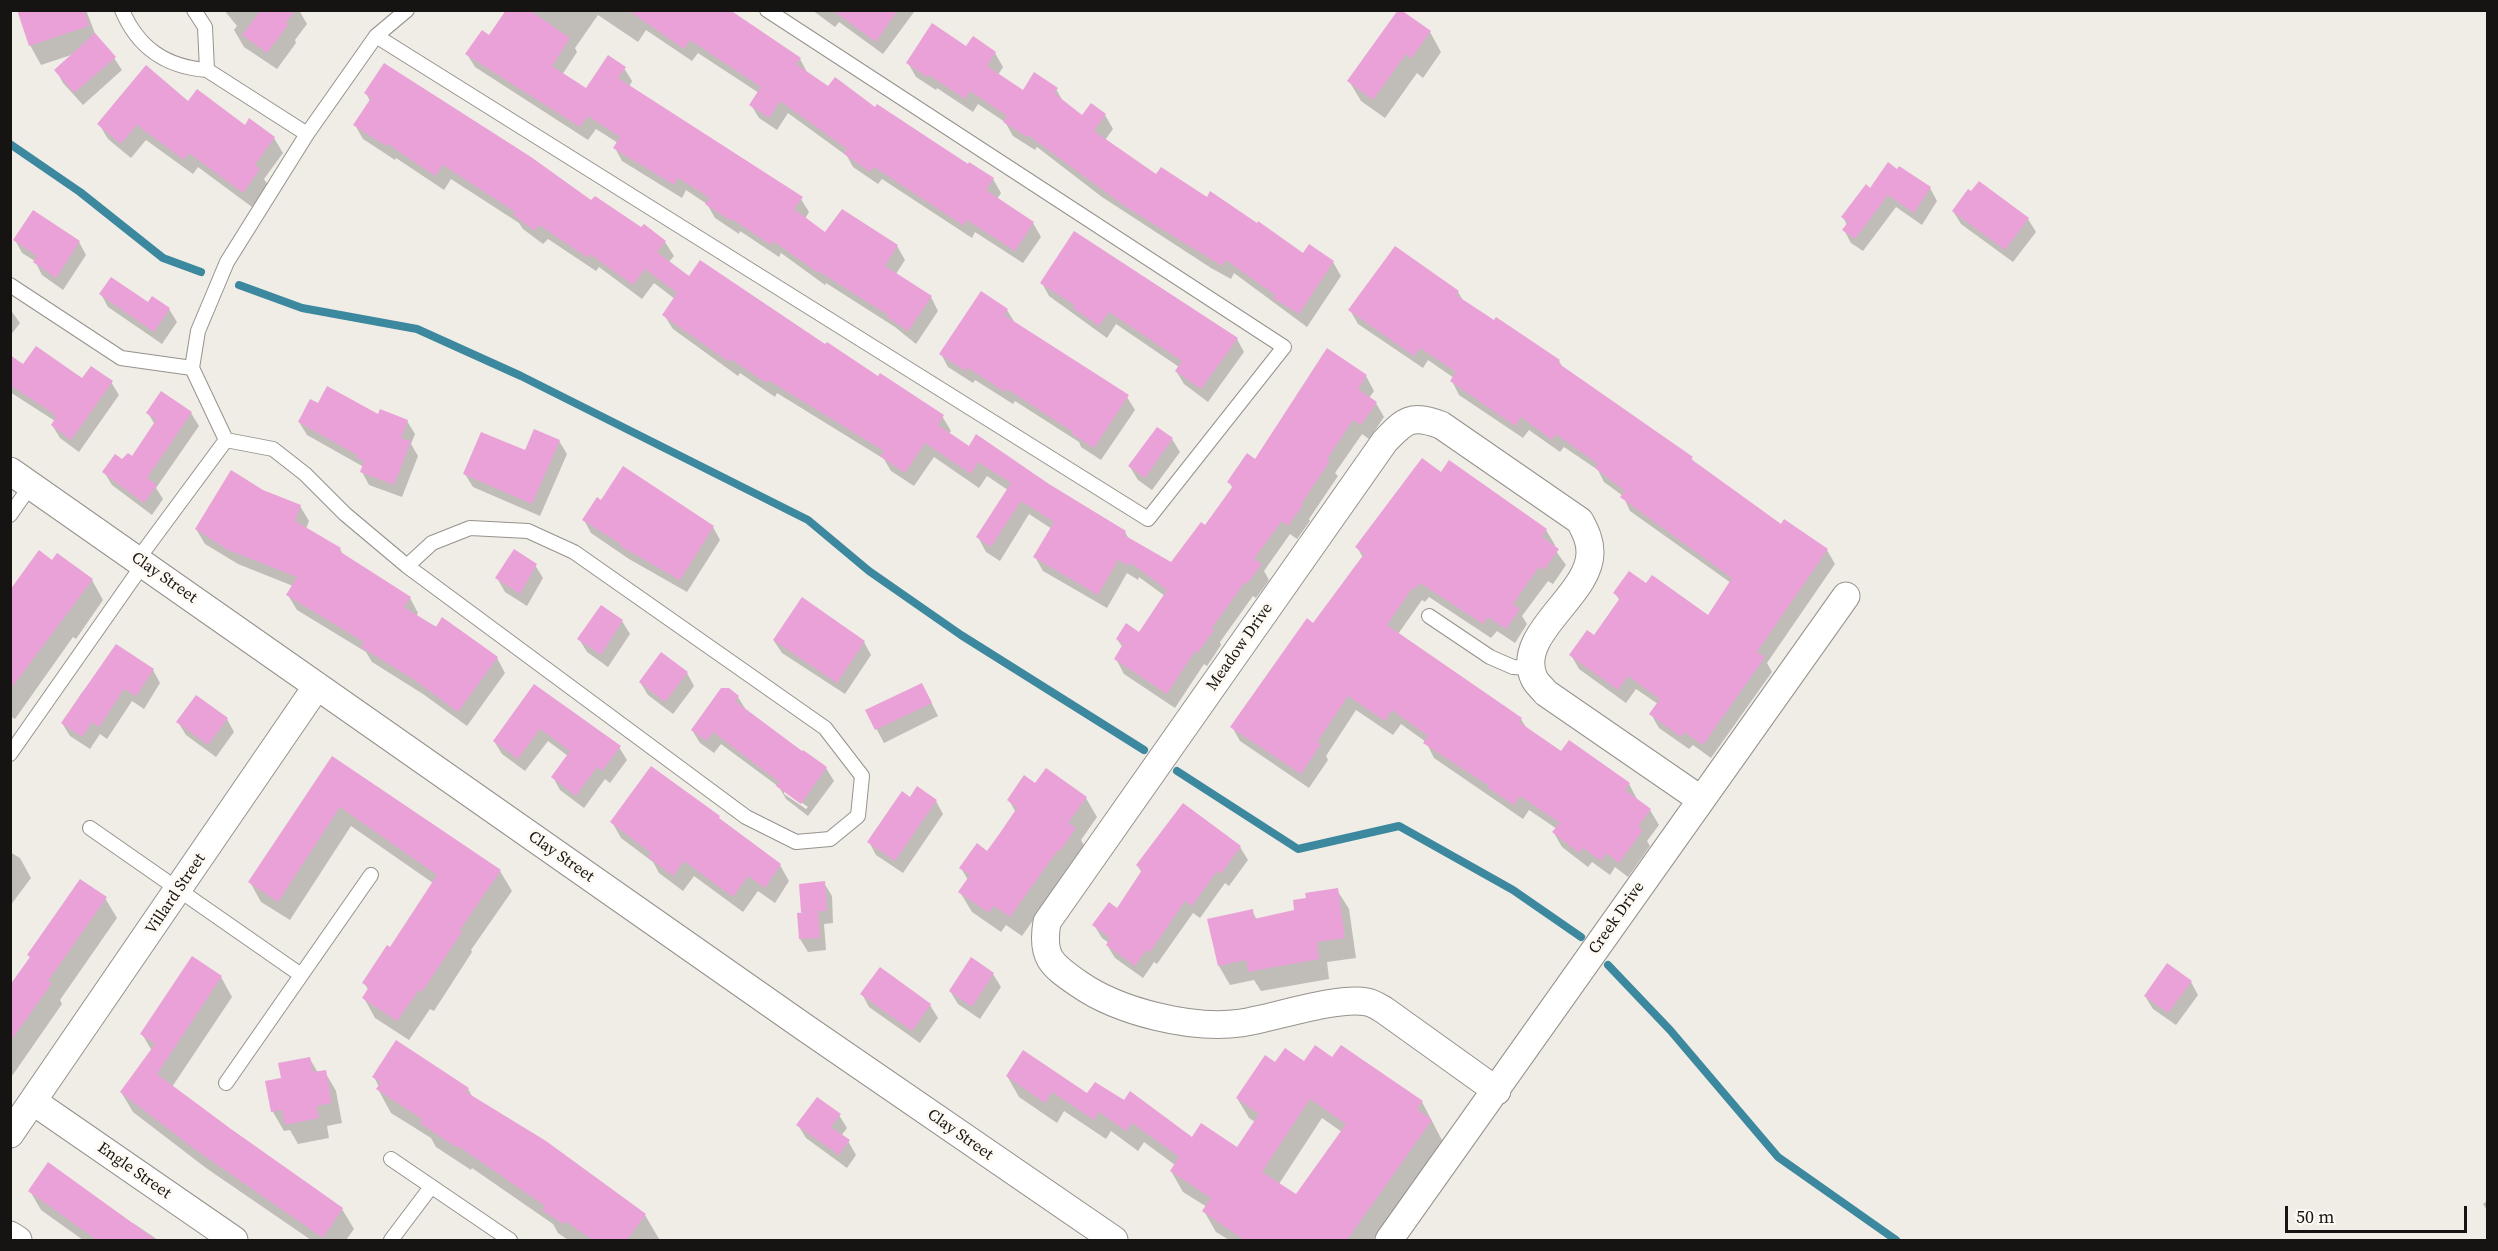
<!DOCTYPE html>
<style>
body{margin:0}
#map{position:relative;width:2498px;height:1251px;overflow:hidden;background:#f0ece6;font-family:"Source Serif 4",serif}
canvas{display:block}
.frame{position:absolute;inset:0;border:12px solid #151412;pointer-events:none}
.scale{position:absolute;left:2285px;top:1206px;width:182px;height:27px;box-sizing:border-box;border:3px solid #151412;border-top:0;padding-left:8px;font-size:18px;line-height:21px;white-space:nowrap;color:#151412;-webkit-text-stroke:4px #fefaf3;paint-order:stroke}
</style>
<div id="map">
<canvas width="2498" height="1251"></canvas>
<div class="frame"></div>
<div class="scale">50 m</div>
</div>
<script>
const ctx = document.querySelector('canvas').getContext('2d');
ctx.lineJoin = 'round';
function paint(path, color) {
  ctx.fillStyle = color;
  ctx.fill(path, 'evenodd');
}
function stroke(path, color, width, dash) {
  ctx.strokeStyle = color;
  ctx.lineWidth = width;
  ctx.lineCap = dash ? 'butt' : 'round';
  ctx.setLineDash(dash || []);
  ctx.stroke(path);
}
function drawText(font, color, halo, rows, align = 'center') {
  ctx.font = font + ' "Source Serif 4",serif';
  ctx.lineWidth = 6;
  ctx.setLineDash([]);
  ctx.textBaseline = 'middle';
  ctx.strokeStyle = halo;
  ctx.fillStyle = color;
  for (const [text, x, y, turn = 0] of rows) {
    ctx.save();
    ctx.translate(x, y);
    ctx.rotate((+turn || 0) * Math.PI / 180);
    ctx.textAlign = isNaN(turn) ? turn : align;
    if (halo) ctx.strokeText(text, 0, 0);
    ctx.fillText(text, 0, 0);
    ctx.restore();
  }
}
paint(new Path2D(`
 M19 10H86L96 36 114 58 122 70 83 105 63 83 56 70 74 54 41 65 30 45Z
 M224 10H299L307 24 295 40 296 43 277 69 244 47 234 30 237 26Z
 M508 10H726L800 59 807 72 829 88 876 109 993 179 1001 193 997 199 1033 223 1041 237 1023 263 975 232 972 238 882 179 878 184 853 167 847 156 788 113 777 130 759 118 751 105 759 93 698 53 692 61 646 30 638 42 598 15 575 48 577 52 562 75 586 90 624 68 632 81 629 87 801 199 809 212 805 219 826 234 897 246 905 260 896 274 931 297 938 311 916 344 895 327 826 283 825 285 781 253 779 257 740 231 739 234 715 218 707 204 686 190 682 198 622 161 615 148 618 143 596 129 588 140 475 67 467 54 489 37Z
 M812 10H913L914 12 883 54 839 22 835 27Z
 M1430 32 1441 52 1423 78 1417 73 1385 118 1361 101 1349 81Z
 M967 48 995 53 1003 67 998 75 1023 92 1056 89 1064 103 1083 117 1105 115 1113 129 1105 140 1156 177 1207 199 1303 255 1309 246 1333 262 1341 276 1307 327 1234 273 1231 279 1211 268 1102 197 1037 147 1035 150 1013 136 1005 122 978 104 973 112 937 88 936 90 916 77 908 63Z
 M366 93 592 203 665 242 674 256 669 262 689 278 825 347 879 378 942 416 951 431 949 434 969 448 1049 485 1125 532 1129 539 1172 564 1205 527 1233 489 1229 482 1366 376 1374 391 1369 398 1376 403 1384 417 1369 439 1362 434 1335 473 1338 476 1309 519 1310 521 1297 539 1290 534 1264 571 1269 580 1256 598 1253 596 1220 642 1221 645 1207 666 1204 664 1175 708 1124 674 1116 659 1123 648 1117 639 1139 634 1165 596 1139 577 1138 580 1127 573 1107 608 1043 571 1035 557 1052 529 1029 514 1000 561 986 552 978 537 1008 490 987 476 979 488 934 457 914 486 891 471 884 459 777 393 775 397 740 373 738 376 673 329 664 315 675 299 654 283 642 299 599 267 596 271 548 239 543 244 523 229 519 223 451 179 444 190 396 158 395 160 363 139 355 125 370 101Z
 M188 103 274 138 283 153 264 179 268 185 252 207 198 167 193 174 146 140 131 158 108 139 99 124Z
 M1930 188 1937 201 1922 225 1896 207 1863 251 1851 243 1844 230 1847 225 1843 217 1871 190Z
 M1953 211 2028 219 2036 232 2013 262 1961 224Z
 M15 240 79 242 86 255 63 290 42 275 35 261 22 253Z
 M1042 283 1237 339 1244 352 1208 402 1184 384 1176 371 1179 367 1116 324 1107 338 1049 296Z
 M1458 292 1464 302 1559 361 1564 370 1691 458 1695 463 1782 526 1827 550 1835 564 1767 663 1772 672 1711 758 1693 745 1689 749 1659 728 1651 714 1658 704 1636 689 1626 703 1579 669 1571 655 1594 637 1620 601 1615 593 1647 585 1708 617 1731 583 1630 511 1623 496 1604 482 1598 470 1564 447 1560 452 1529 430 1523 438 1459 395 1452 381 1454 378 1428 360 1423 368 1358 324 1350 310Z
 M101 294 169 309 177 322 162 344 108 307Z
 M10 309 20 323 10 336Z
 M1007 310 1015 323 1127 397 1135 410 1101 460 1081 447 1079 442 1015 401 1013 404 975 380 973 383 948 367 941 354Z
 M24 366 83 381 111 382 119 395 79 452 60 438 52 425 55 421 10 392V368Z
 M148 413H191L199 426 156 488 163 499 152 515 112 485 104 472 133 458 155 425Z
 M379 416 407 421 415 434 411 444 418 456 402 497 369 485 362 472V466L307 435 299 422Z
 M1172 439 1180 452 1152 490 1138 480 1130 467Z
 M559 441 567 454 540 516 473 487 465 474Z
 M1441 474 1546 530 1555 545 1553 547 1566 565 1553 584 1548 581 1522 616 1527 624 1515 643 1497 631 1491 638 1429 597 1425 602 1422 600 1398 634 1521 719 1527 729 1562 753 1629 784 1637 799 1650 810 1659 825 1647 841 1650 846 1628 877 1615 867 1610 875 1592 862 1588 867 1562 847 1554 833 1557 829 1529 810 1523 819 1434 758 1426 742 1401 724 1393 735 1356 710 1326 756 1328 760 1309 788 1240 741 1232 727 1314 625 1363 558 1357 547Z
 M262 492 300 506 309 521 306 529 340 549 344 556 410 598 418 613 416 616 497 658 505 673 467 726 423 694 372 662 366 652 297 610 288 595 293 586 238 564 205 544 196 529Z
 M602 502 713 527 720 540 687 592 629 559 591 533 584 520Z
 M53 562 92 580 103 600 76 639 73 637 15 719 10 716V594Z
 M535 565 543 578 527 606 505 592 497 578Z
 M802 599 864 642 871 655 845 694 782 653 774 641Z
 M622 621 630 634 608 667 587 652 579 639Z
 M153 670 160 683 144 709 132 701 107 739 100 734 90 749 70 736 62 723 83 691 86 693Z
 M687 673 694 686 673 714 648 695 640 682Z
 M535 686 619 747 627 760 610 783 605 779 584 808 560 790 553 777 568 756 548 741 525 771 502 754 494 741Z
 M738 697 746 710 802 753 826 768 834 781 808 816 786 799 779 787 721 744 714 753 700 743 692 730ZM784 790 808 807 806 809 784 794Z
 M929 698 938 716 884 743 867 711Z
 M227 719 234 732 216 757 186 735 178 722Z
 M333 758 500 871 512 891 471 950 472 952 434 1011 430 1009 409 1040 375 1018 364 998 369 991 364 983 390 949 433 883 351 826 290 920 261 902 250 882Z
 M652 769 780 865 789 881 775 903 758 891 743 912 694 876 683 891 659 873 653 862 621 838 612 822Z
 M1035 785 1086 798 1097 817 1081 840 1086 849 1069 869 1022 936 1006 925 1001 932 972 912 960 892 968 880 961 868 988 853 1016 813 1009 800Z
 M936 801 943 814 903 873 876 855 869 842Z
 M1183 805 1240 847 1248 860 1229 886 1225 883 1200 918 1193 913 1157 964 1154 962 1143 978 1115 958 1107 945 1109 943 1102 938 1094 925 1117 910 1142 873 1137 865Z
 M10 852 20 858 31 878 10 906Z
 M824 883 832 896 833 923 824 924 826 950 808 952 800 939 802 912Z
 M1337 890 1349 909 1356 958 1327 962 1329 979 1261 991 1254 980 1230 985 1219 966 1252 911 1257 920 1296 912Z
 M105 898 117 918 60 1000 62 1004 12 1076 10 988Z
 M993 974 1001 987 980 1019 958 1004 950 991Z
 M221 977 232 997 172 1087 230 1131 342 1209 354 1229 346 1240H311L206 1168 133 1112 121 1092 152 1051 142 1034Z
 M2191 982 2198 995 2176 1025 2153 1009 2145 996Z
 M862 994 930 1005 938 1018 920 1043 869 1007Z
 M1341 1047 1422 1102 1443 1142 1373 1240H1229L1216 1232 1204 1211 1207 1207 1183 1192 1171 1171 1175 1165 1144 1142 1138 1151 1111 1131 1106 1139 1064 1111 1057 1123 1019 1097 1007 1076 1124 1102 1193 1139 1237 1149 1255 1122 1249 1118 1237 1098 1275 1064 1332 1059ZM1322 1118 1342 1132 1297 1196 1279 1184Z
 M310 1059 318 1073 325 1072 336 1091 342 1123 327 1126 329 1138 298 1144 290 1130 284 1131 273 1112 282 1079Z
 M374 1077 468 1089 473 1098 645 1215 659 1239 657 1240H568L558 1233 553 1224 472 1168 471 1170 436 1147 431 1138 391 1113 378 1089 379 1087Z
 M839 1115 847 1128 841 1136 848 1141 856 1155 847 1168 806 1138 798 1125Z
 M30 1191 132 1225 133 1223 158 1240H83L41 1210Z
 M2488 1200V1212L2483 1204Z`), '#0003');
stroke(new Path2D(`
 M10 144 80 192 163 258 201 272
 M239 285 302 308 417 329 521 376 808 520 869 571 961 635 1144 750
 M1177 771 1298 849 1399 826 1513 890 1581 937
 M1608 965 1670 1030 1778 1157 1896 1240`), '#3c889f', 8);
paint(new Path2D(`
 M17 10H84L89 26 29 46Z
 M261 10H295L286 23 288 25 267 53 242 35Z
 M506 10H529L570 38 552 66 586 88 608 55 626 67 618 78 803 197 794 209 825 232 842 209 898 245 885 266 932 296 908 331 887 317 888 315 818 271 817 272 773 241 771 245 732 219 731 221 705 204 710 198 678 178 674 185 613 148 620 137 588 116 580 127 465 54 482 30 489 35Z
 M628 10H730L801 58 796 64 828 86 835 77 875 107 877 104 968 164 969 162 994 178 986 190 1034 222 1015 251 967 220 964 226 874 167 870 172 844 154 847 149 780 101 769 118 749 105 761 87 690 40 684 49Z
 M832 10H898L876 42Z
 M1398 10H1401L1431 31 1411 59 1406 54 1373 100 1347 81Z
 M932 23 966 46 973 36 996 52 987 66 1023 90 1034 72 1058 88 1054 93 1082 115 1091 103 1106 114 1094 131 1156 174 1161 167 1207 197 1210 191 1257 223 1258 221 1303 253 1309 244 1334 261 1299 314 1273 298 1275 295 1226 260 1222 266 1126 207 1028 135 1027 137 1003 122 1007 116 970 91 965 99 929 75 927 77 906 63Z
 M95 33 116 57 74 93 54 70Z
 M384 63 531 157 591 200 595 196 641 227 644 224 666 241 657 252 689 276 700 260 825 344 827 342 878 376 880 373 944 415 938 425 969 446 976 434 1049 484 1126 531 1124 535 1171 562 1201 522 1205 525 1233 486 1227 482 1247 453 1255 459 1327 348 1367 375 1358 389 1377 402 1361 425 1353 420 1327 459 1330 461 1301 504 1303 505 1288 526 1282 521 1254 559 1262 564 1247 584 1245 582 1212 628 1214 630 1198 653 1195 651 1167 694 1114 659 1123 644 1116 639 1126 623 1139 632 1167 590 1131 563 1129 566 1118 560 1098 595 1033 557 1054 522 1021 501 991 547 976 537 1011 483 978 462 971 474 925 443 905 473 880 456 884 451 768 380 766 383 731 359 729 362 662 315 677 293 645 269 633 285 590 254 588 258 539 225 535 231 513 215 515 212 443 165 435 176 388 144 386 146 353 125 371 98 364 93Z
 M146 65 188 101 197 89 245 125 249 118 275 137 255 165 260 169 243 193 189 153 184 160 137 125 121 144 97 124Z
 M1888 162 1897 169 1899 166 1931 187 1914 213 1888 195 1855 239 1842 230 1848 222 1841 217 1866 184 1870 188Z
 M1979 181 2029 218 2005 250 1952 211 1968 189 1971 191Z
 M33 210 80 241 56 278 33 262 37 256 13 240Z
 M1074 231 1238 338 1201 389 1175 371 1182 361 1109 312 1099 326 1073 308 1074 305 1040 283Z
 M1395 246 1459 291 1456 295 1494 320 1496 317 1560 360 1558 363 1693 457 1691 459 1781 524 1784 519 1828 549 1757 652 1765 657 1703 745 1684 732 1681 737 1649 714 1660 699 1628 676 1618 690 1569 655 1587 630 1594 635 1620 598 1613 593 1629 571 1646 583 1652 575 1708 615 1732 578 1620 497 1625 491 1595 468 1598 464 1556 434 1552 440 1521 417 1515 426 1450 381 1456 372 1420 348 1414 356 1348 310Z
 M111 277 148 302 152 296 170 308 154 332 99 294Z
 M981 291 1008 309 1004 315 1129 395 1094 448 1072 434 1073 432 1007 389 1005 392 968 368 965 371 939 354Z
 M36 346 82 378 91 366 113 381 71 440 51 425 56 417 51 412 10 385V355L23 364Z
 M327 386 378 414 380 409 408 420 401 438 411 441 394 485 360 472 364 461 356 458 357 455 298 422 310 399 318 403Z
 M161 391 192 412 147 478 157 485 144 503 102 472 115 454 122 459 128 453 132 456 156 420 146 413Z
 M1157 427 1173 438 1145 478 1128 466Z
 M534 429 560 440 532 504 463 474 481 432 525 450Z
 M1422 458 1441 472 1449 460 1547 529 1542 537 1559 549 1544 570 1539 567 1513 604 1520 609 1506 629 1488 617 1483 624 1420 583 1416 589 1413 587 1387 625 1522 718 1519 722 1561 751 1569 740 1630 783 1625 790 1651 809 1638 827 1643 830 1619 863 1606 853 1601 861 1583 848 1579 853 1552 832 1560 823 1520 796 1514 805 1488 788 1489 786 1423 743 1428 736 1392 710 1385 721 1348 696 1317 742 1321 744 1301 774 1230 727 1307 618 1313 623 1364 554 1355 547Z
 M623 466 714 526 680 580 620 546 621 544 582 520 597 497 601 500Z
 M231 470 263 490 301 505 295 521 341 548 339 551 411 597 404 607 436 627 442 617 498 657 458 712 413 679 361 647 364 642 286 595 297 577 228 550 195 529Z
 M514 549 537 564 520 594 495 578Z
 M39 550 52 560 57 553 93 579 10 690V590Z
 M802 597 865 641 837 683 773 640Z
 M601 605 623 620 601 655 577 639Z
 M116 644 154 669 136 696 124 689 99 727 92 722 82 737 61 723Z
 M661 652 688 672 665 702 639 682Z
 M922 683 932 703 875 730 865 710Z
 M534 684 621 746 602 771 597 767 576 796 551 777 570 751 540 729 518 759 493 741Z
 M721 688H729L739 696 735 701 802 751 803 750 827 767 801 804 776 786 779 782 713 732 706 741 691 730Z
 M196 695 228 718 208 745 176 722Z
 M332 756 501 870 460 930 462 932 422 992 419 990 397 1021 362 998 369 987 362 983 387 945 390 947 437 875 340 807 278 902 248 882Z
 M651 766 720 816 719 818 781 864 765 888 748 876 733 897 684 861 673 876 648 857 651 853 610 822Z
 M1046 768 1087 797 1068 823 1076 828 1060 851 1058 850 1010 917 994 906 989 913 958 892 970 875 959 868 977 843 987 851 1000 833 1017 808 1007 800 1024 775 1035 783Z
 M917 786 937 800 895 861 867 842 902 791 910 797Z
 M1183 803 1241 846 1221 874 1217 871 1192 906 1185 901 1150 952 1146 950 1135 966 1106 945 1110 938 1092 925 1109 902 1117 908 1142 870 1136 865Z
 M80 879 107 897 48 981 52 983 10 1042V985L30 957 27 955Z
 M825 881 827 911 801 912 799 884Z
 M1338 888 1345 938 1317 942 1319 959 1248 972 1246 960 1218 966 1207 919 1253 909 1254 919 1294 910 1293 900 1306 898 1305 893Z
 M818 911 820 938 799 939 797 913Z
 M192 956 222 976 157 1074 231 1129 343 1208 323 1238 193 1148 120 1092 155 1044 140 1034Z
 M971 957 994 973 972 1007 949 991Z
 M2167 963 2192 981 2168 1013 2144 996Z
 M880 967 931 1004 912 1031 860 994Z
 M396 1040 469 1088 466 1092 546 1141 646 1214 627 1240H593L565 1221 563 1224 542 1210 545 1206 458 1146 457 1148 420 1123 422 1119 376 1089 381 1082 372 1077Z
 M1315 1045 1332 1057 1341 1045 1423 1101 1417 1109 1432 1120 1347 1240H1244L1202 1211 1211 1198 1170 1171 1179 1157 1132 1123 1126 1131 1099 1112 1094 1120 1052 1092 1045 1103 1006 1076 1023 1050 1087 1093 1095 1082 1124 1100 1130 1091 1192 1137 1201 1123 1237 1147 1259 1114 1236 1098 1265 1055 1275 1062 1285 1048 1304 1061ZM1310 1099 1346 1124 1296 1194 1262 1172Z
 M310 1057 313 1072 326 1070 332 1103 317 1106 319 1118 285 1125 282 1110 271 1112 265 1081 281 1078 278 1063Z
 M817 1097 841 1114 831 1127 850 1140 839 1155 796 1125Z
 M48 1162 156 1240H97L28 1191Z`), '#e9a1d8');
const lane = new Path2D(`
 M122 10C138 48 166 67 207 70L307 134
 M194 10 205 27 207 70
 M407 10 376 36 1148 519 1284 347 767 10
 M10 285 121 358 192 368
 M226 440 273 449 305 474 345 514 407 566
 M10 515 31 485
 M470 528 528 531 574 552 825 728 862 776 858 816 830 839 796 842 746 817 407 566 432 543Z
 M138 559 226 440 192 368 198 331 227 262 307 134 376 36
 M1429 616 1490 657 1513 667 1532 668
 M10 754 144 563
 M90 828 301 975
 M226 1083 371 875
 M391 1159 510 1240
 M391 1240 431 1187`);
const street = new Path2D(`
 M10 471 804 1027 1114 1240
 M1497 1091 1384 1010C1379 1007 1373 1003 1367 1002 1337 996 1274 1018 1241 1023 1193 1030 1119 1012 1079 984 1051 965 1041 957 1047 922L1385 441C1405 420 1411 414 1441 425L1580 521C1585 531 1590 540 1590 552 1591 595 1514 634 1534 678 1536 683 1542 688 1546 693L1700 799
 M34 1102 234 1240
 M10 1134 317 686
 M10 1235 18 1240
 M1389 1240 1846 596`);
stroke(lane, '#96928c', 16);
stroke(street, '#96928c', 29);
stroke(lane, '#fff', 14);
stroke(street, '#fff', 27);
drawText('16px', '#151412', '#fefaf3', [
 ["Clay Street",164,578,35],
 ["Meadow Drive",1240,647,-55],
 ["Clay Street",561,857,35],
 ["Villard Street",176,894,-56],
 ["Creek Drive",1617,918,-55],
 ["Clay Street",960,1135,35],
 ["Engle Street",134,1171,35]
]);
</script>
